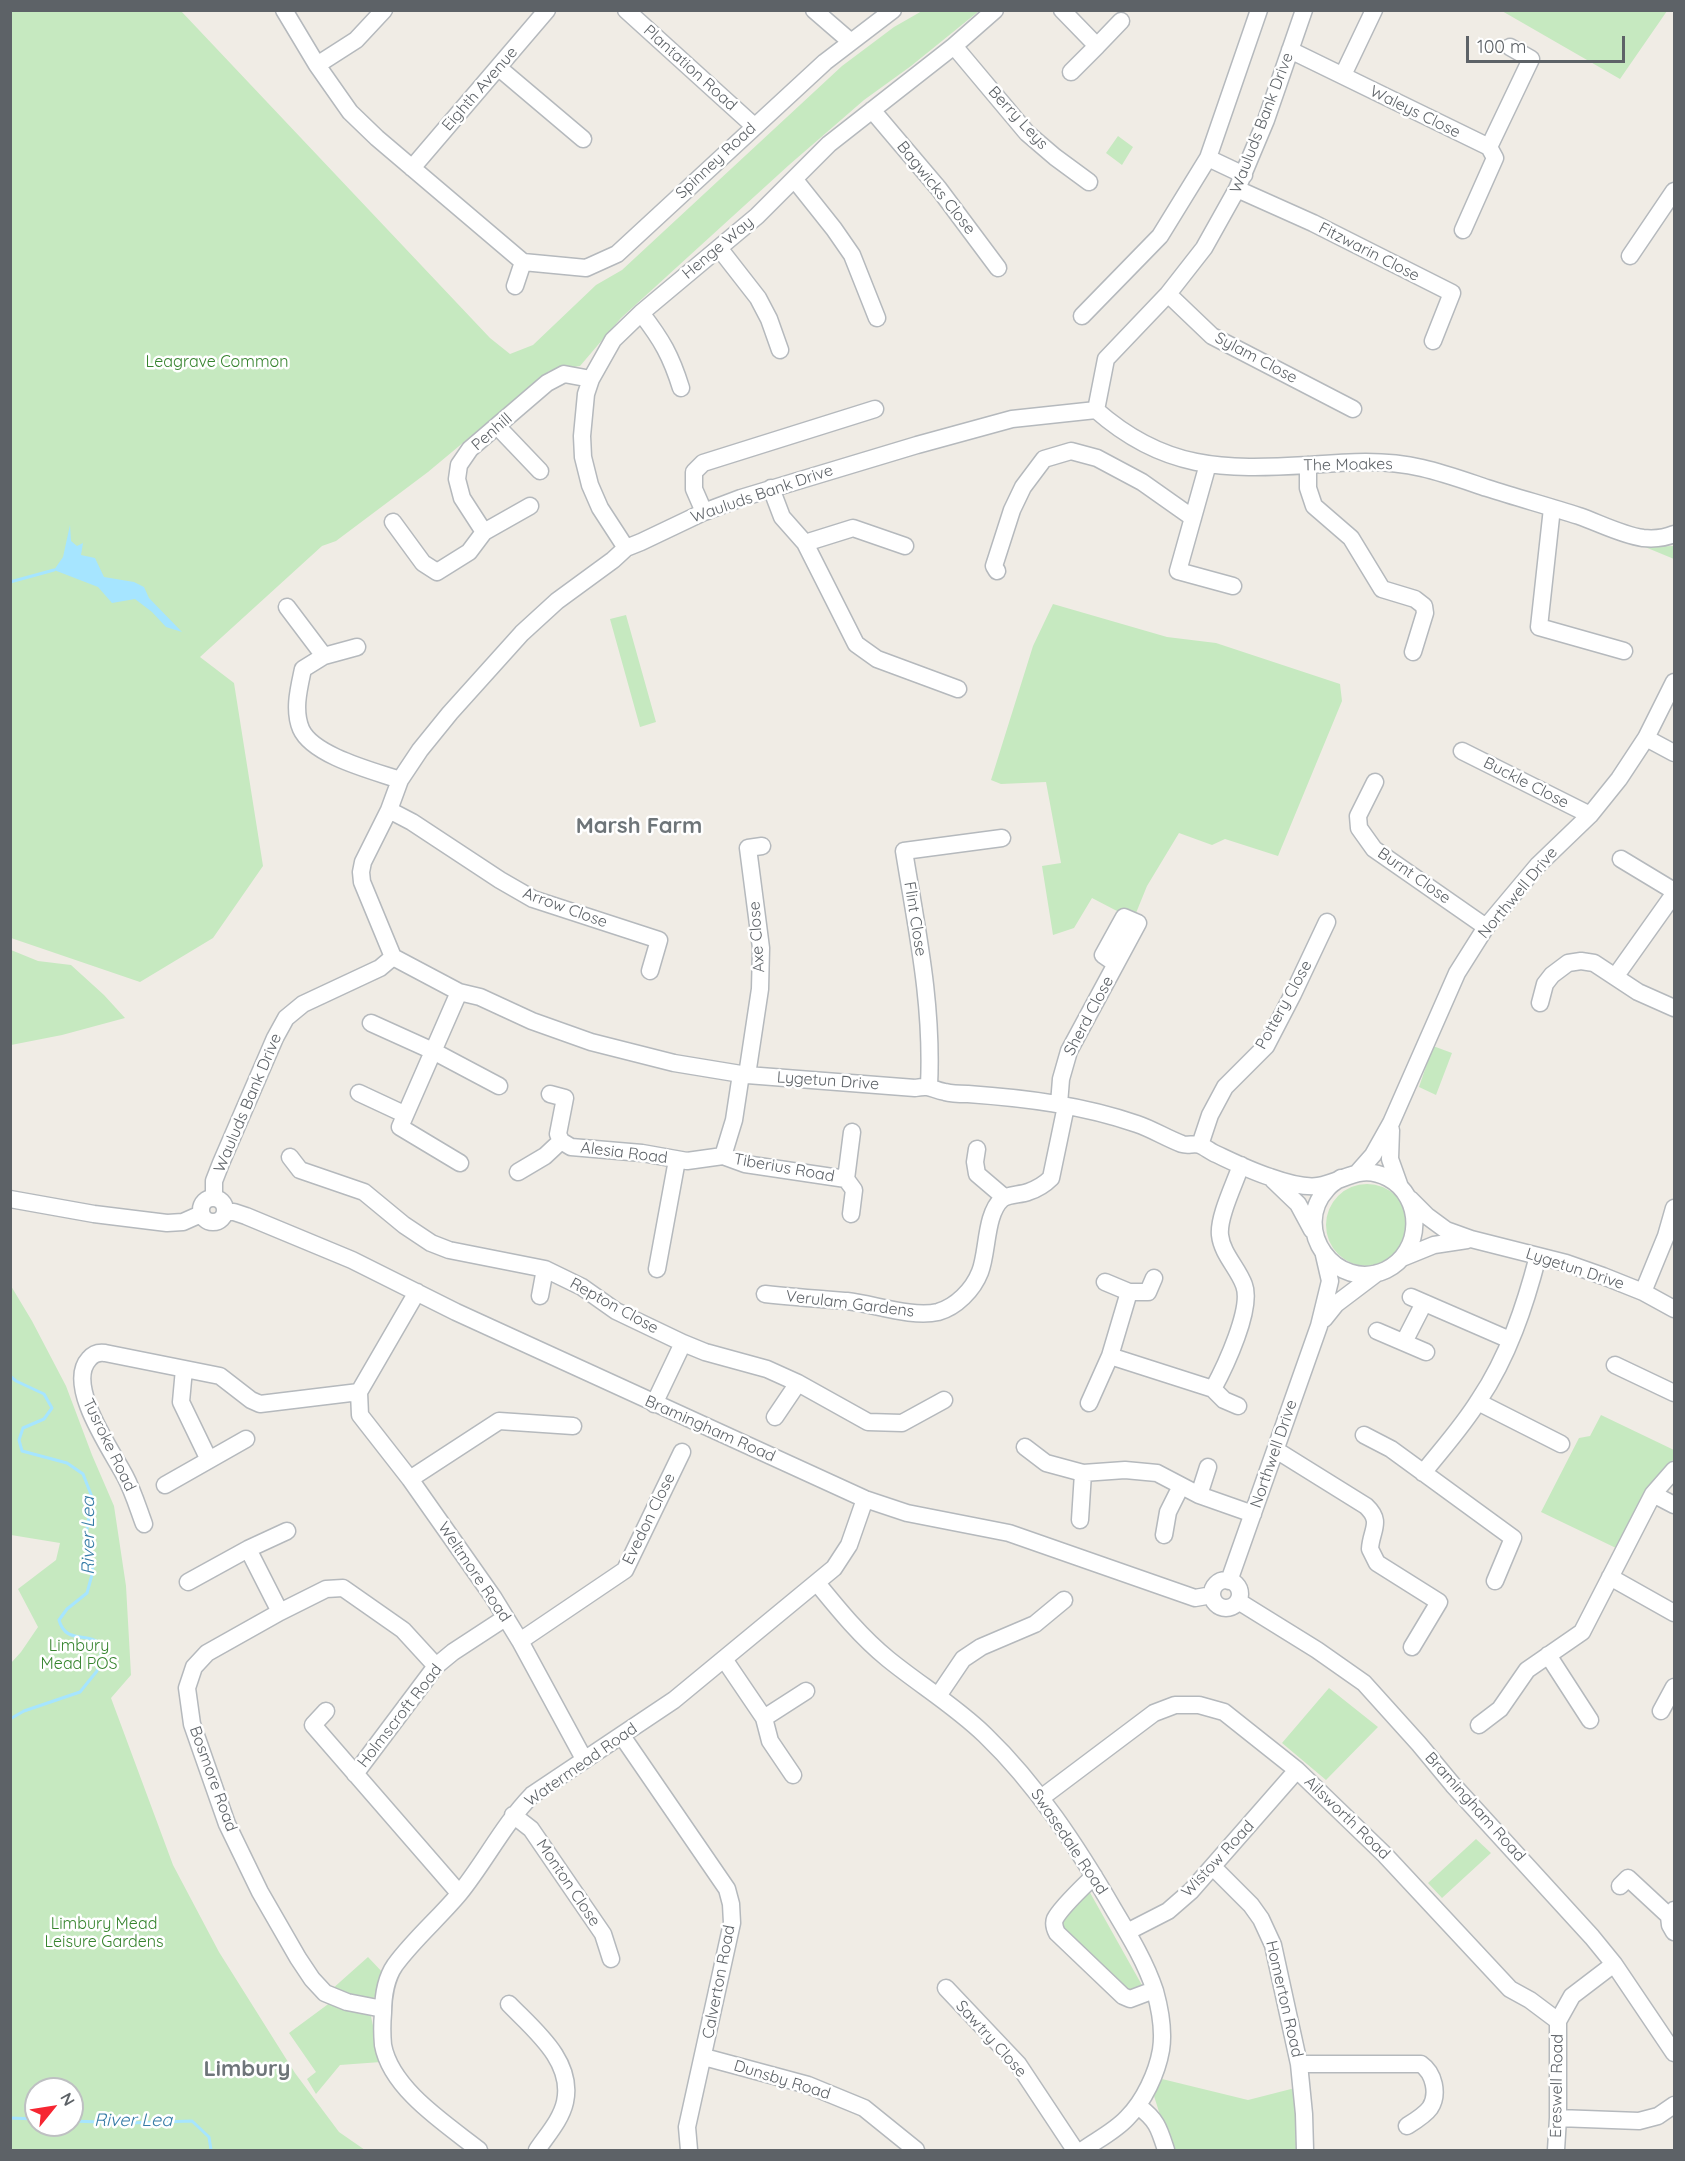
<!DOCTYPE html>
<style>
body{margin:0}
#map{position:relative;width:1685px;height:2161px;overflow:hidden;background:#f0ece5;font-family:Quicksand,sans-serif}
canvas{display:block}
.frame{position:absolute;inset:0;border:12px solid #5d6267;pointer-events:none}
.north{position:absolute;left:24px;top:2077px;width:60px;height:60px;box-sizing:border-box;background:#fff;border:2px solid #bec0c2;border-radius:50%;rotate:60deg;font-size:16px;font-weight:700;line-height:24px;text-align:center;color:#5d6267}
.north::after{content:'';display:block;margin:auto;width:21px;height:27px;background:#f62632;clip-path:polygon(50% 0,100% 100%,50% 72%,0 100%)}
.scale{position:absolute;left:1466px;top:36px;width:159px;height:27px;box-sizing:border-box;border:3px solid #5d6267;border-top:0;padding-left:8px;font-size:18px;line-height:21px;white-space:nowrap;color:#5d6267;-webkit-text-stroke:4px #fff;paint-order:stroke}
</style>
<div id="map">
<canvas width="1685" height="2161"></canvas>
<div class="frame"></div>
<div class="north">N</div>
<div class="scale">100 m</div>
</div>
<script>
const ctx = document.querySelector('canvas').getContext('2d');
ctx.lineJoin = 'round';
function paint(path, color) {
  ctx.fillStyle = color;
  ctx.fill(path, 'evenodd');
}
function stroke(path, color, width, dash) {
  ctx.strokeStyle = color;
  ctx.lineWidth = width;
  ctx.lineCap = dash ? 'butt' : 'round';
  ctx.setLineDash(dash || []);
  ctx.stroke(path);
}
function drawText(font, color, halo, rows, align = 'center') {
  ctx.font = font + ' Quicksand,sans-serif';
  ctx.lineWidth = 5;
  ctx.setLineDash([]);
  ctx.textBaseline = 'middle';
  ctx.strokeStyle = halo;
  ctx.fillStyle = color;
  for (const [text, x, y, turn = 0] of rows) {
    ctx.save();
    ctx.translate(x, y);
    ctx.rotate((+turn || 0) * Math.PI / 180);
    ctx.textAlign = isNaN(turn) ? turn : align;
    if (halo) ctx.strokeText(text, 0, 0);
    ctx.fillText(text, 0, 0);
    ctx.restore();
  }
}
paint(new Path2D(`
 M11 11H181L490 338 510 354 533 345 596 285 622 270 842 66 894 27 922 11H979L911 66 864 100 789 165 621 318 580 366 549 371 428 472 336 541 322 546 200 657 234 683 263 866 213 938 140 982 11 938Z
 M1502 11H1667L1620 79Z
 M1118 136 1133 147 1122 165 1106 153Z
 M1674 546V559L1645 547Z
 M1053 604 1167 637 1216 643 1340 684 1342 701 1278 856 1225 839 1212 845 1179 833 1147 886 1136 913 1117 911 1092 898 1074 928 1053 935 1042 866 1061 863 1046 782 1001 784 991 780 1033 646Z
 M626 615 656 722 640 727 610 619Z
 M11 950 38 961 71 965 104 995 125 1018 62 1035 11 1045Z
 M1433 1046 1452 1053 1436 1095 1419 1087Z
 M1326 1225a41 41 0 1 1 82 0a41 41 0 1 1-82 0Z
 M11 1286 32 1321 66 1386 92 1455 114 1506 126 1586 131 1675 111 1698 173 1865 219 1952 295 2073 339 2132 365 2150H11V1663L21 1652 38 1627 18 1589 56 1560 60 1543 11 1535ZM36 2089H72V2125H36Z
 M1601 1415 1674 1450V1459L1643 1495 1616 1548 1541 1512 1579 1438 1590 1436Z
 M1329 1688 1378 1727 1326 1780 1282 1743Z
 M1476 1839 1491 1853 1442 1898 1428 1883Z
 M1088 1889 1143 1987 1130 1995 1058 1928Z
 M368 1957 385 1975 379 1993 371 2000 331 1990Z
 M331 2002 370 2012 381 2062 340 2065 316 2094 307 2079 316 2072 289 2033Z
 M1162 2079 1248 2100 1295 2088 1296 2150H1171L1154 2096Z`), '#c6e9c0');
paint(new Path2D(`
 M70 525 71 541 77 546 83 543 81 555 95 558 104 577 134 582 144 587 149 598 182 632 166 627 152 612 135 599 112 603 98 587 54 570 63 557Z`), '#a6e5ff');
stroke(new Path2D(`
 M10 582 54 570
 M10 1376 16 1381 44 1394 52 1408 44 1419 23 1428 19 1440 22 1451 67 1463 83 1474 92 1497 86 1536 93 1571 87 1593 67 1609 59 1620C66 1645 87 1631 103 1645L97 1671 80 1692 24 1711 10 1719
 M10 2118 36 2119
 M72 2121 128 2123 192 2121 209 2137 211 2150`), '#a6e5ff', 3);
const minor = new Path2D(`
 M284 10 317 65 350 112 377 138 523 262 586 268 617 254 825 62 893 10
 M626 10 754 126
 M814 10 851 42
 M1062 10 1097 46 1121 21
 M954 46 1027 133 1055 157 1089 182
 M1290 50 1489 147 1495 158 1463 230
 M317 65 356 40 384 10
 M499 68 583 139
 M1071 72 1097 46
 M1343 75 1374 10
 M872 110 939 189 998 268
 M1489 147 1531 59 1510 47
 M1208 158 1244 175
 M412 168 547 10
 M795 180 834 229 852 255 877 318
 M1237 189 1313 223 1452 293 1433 341
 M719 248 758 298 769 319 780 350
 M1630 256 1674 191
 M515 286 523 262
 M1168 294 1212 336 1353 409
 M641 313C662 340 671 356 681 388
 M1082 316 1160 236 1208 158 1259 10
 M1096 410C1164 470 1223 470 1309 465 1347 462 1384 459 1422 468 1444 473 1466 481 1487 488 1518 498 1548 506 1579 516 1599 523 1622 535 1643 538 1654 539 1665 538 1674 534
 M1096 410 1106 359 1168 294 1204 248 1237 189 1266 120 1304 10
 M497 426 540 471
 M1208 464 1178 571 1233 586
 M1308 465V488L1314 506 1351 538 1382 589 1415 599 1424 606 1425 613 1413 652
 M771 488 782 517 805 543 856 644 877 659 958 689
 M1552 508 1539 627 1624 651
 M704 512 694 489V472L703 463 875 409
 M393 522 423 563 437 572 469 552 484 532 462 498 457 479 459 465 470 449 547 383 564 374 591 379
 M484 532 530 506
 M805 543 853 528 905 546
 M626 548 600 508 590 485 583 457 582 436 586 394 591 379 613 340 641 313 757 216 829 144 954 46 995 10
 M997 571 994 566 1012 510 1023 487 1044 459 1071 451 1097 458 1142 482 1193 518
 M287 607 324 656 303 669C299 688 293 710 301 729 313 756 374 771 400 780
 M324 656 357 647
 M1646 738 1674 753
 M1462 751 1590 815
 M1375 782 1358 816 1359 828 1374 849 1486 927
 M389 810 412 822 500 880 533 899 659 940 650 971
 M1621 859 1674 891
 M393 957 459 992 480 997 532 1021 591 1042 674 1063 747 1075 915 1088C932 1085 930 1089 945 1092 952 1094 960 1094 968 1094 1024 1098 1082 1105 1137 1124 1152 1129 1166 1138 1182 1144 1188 1146 1194 1143 1200 1145 1205 1147 1211 1152 1216 1154 1233 1162 1251 1171 1270 1177 1284 1182 1303 1188 1318 1186 1344 1182 1359 1163 1388 1178 1424 1197 1423 1252 1386 1270 1336 1293 1290 1229 1327 1189 1331 1184 1336 1181 1341 1178
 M393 957 362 882 361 872 363 862 389 810 400 780 420 750 450 713 522 633 557 601 613 560 626 548 641 542 704 512 741 498 917 445 1012 419 1096 410
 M1615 977 1674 894
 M459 992 400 1127 460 1163
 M1540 1003 1545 984 1552 975 1568 963 1581 961 1594 963 1638 992 1674 1008
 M371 1023 433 1051 499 1086
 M747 1075 760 989 761 948 748 848 762 846
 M929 1086C933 1004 917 931 904 851L1002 838
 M359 1093 404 1114
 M550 1094 565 1098 558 1134 561 1141 571 1147 642 1153 687 1161 723 1156 734 1120 741 1074
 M1059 1104 1061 1079 1069 1051 1138 923 1124 917 1103 955 1116 964
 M1391 1130 1390 1159 1400 1187
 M1200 1145 1210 1115 1225 1087 1266 1046 1293 994 1327 922
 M977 1149 975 1162 977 1174 1004 1197
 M723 1156 745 1164 846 1179 852 1132
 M290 1157 300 1170 364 1192 404 1225 431 1243 449 1250 545 1269 582 1287 616 1311 683 1343 654 1404
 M518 1172 545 1156 561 1141
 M1358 1172 1373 1155 1391 1123 1457 973 1486 927 1538 865 1590 815 1619 779 1646 738 1674 682
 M846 1179 854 1190 851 1214
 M1273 1180 1298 1204 1312 1230
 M201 1210a12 12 0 1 1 24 0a12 12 0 1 1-24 0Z
 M214 1198V1181L221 1163 275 1038 286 1018 303 1004 380 968 393 957
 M10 1199 94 1214 167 1223 183 1222 201 1214
 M1410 1199 1427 1216 1446 1230 1471 1239 1566 1263 1603 1276 1643 1292 1674 1309
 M225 1212H234L246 1216 352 1260 456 1312 865 1499 907 1513 1009 1533 1195 1598 1212 1595
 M1402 1258 1434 1245 1467 1240
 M657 1269 677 1160
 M1105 1282 1129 1292H1148L1154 1278
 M417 1292 359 1392 360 1415 410 1479 493 1597 520 1641 584 1759
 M1129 1292 1110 1356 1213 1389C1225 1367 1253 1308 1244 1285 1238 1268 1222 1254 1220 1235 1218 1217 1235 1183 1241 1165
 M1643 1292 1666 1236 1674 1208
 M765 1294C792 1297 820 1299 847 1301 874 1304 912 1318 938 1312 956 1307 973 1290 980 1272 988 1252 985 1214 1002 1199 1008 1194 1020 1195 1028 1192 1037 1189 1044 1185 1051 1178L1066 1106
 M540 1296 545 1269
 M1411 1297 1510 1340
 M1324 1319 1336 1304 1377 1273
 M1377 1331 1426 1352
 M1404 1342 1424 1303
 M683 1343 705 1352 767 1369 798 1383 868 1422 902 1423 944 1400
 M1615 1365 1674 1393
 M184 1369 181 1402 209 1460
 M1213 1389 1224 1400 1238 1406
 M1478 1402 1561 1444
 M1089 1403 1110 1356
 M775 1417 798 1383
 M1364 1435 1391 1449 1513 1538 1495 1581
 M1025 1447 1046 1463 1083 1473 1125 1470 1157 1473 1199 1495 1253 1514
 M1276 1450 1366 1506C1383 1522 1371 1530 1370 1549L1377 1563 1439 1602 1412 1647
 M1423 1473C1442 1449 1463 1426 1479 1400 1508 1357 1525 1306 1538 1256
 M410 1479 499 1421 573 1426
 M165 1485 246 1439
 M1653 1494 1674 1505
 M1199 1495 1208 1467
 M1080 1520 1083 1473
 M144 1524C138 1508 133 1491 125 1476 112 1451 65 1385 89 1359 93 1354 98 1352 105 1353L220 1376 251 1400 260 1404 359 1392
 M1164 1535 1168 1512 1181 1486
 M1610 1577 1674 1613
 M1212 1594a14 14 0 1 1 28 0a14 14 0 1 1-28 0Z
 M1229 1581 1319 1326 1330 1281 1324 1255
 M188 1582 248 1549
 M817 1583C839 1610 861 1637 888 1659 920 1685 955 1706 985 1735 1037 1785 1078 1848 1114 1910 1129 1935 1146 1963 1155 1991 1160 2009 1164 2031 1161 2050 1157 2073 1144 2101 1127 2118 1115 2131 1097 2140 1083 2150
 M1238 1601 1317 1650 1364 1683 1419 1744 1453 1785 1592 1937 1614 1964 1674 2053
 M280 1612 248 1549 287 1531
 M520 1641 625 1570 682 1452
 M1548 1655 1590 1720
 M724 1659 764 1718 770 1741 793 1775
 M938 1696 963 1659 981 1647 1035 1624 1064 1600
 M326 1711 313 1725 459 1893
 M1661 1711 1674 1687
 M764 1718 806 1691
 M1479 1725 1500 1709 1527 1670 1582 1632 1653 1494 1674 1470
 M622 1736 727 1889 731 1904 732 1923 687 2127 689 2150
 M355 1774 436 1666 453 1652 505 1618
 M1041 1798 1154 1713 1175 1705H1199L1224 1712 1297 1770 1385 1855 1510 1989 1530 2000 1558 2021 1572 1996 1614 1964
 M513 1815 531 1829 603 1934 611 1959
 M1213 1867 1251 1905 1261 1919 1273 1945 1299 2064 1304 2114 1305 2150
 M1094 1876C1084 1886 1061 1907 1055 1919 1053 1924 1055 1929 1057 1933L1123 1996 1130 1999 1154 1990
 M1620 1886 1628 1878 1669 1916 1674 1910
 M1669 1916 1670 1925 1674 1932
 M1127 1932 1168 1911 1191 1891 1297 1770
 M946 1988 1018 2064 1075 2150
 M509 2004C534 2030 574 2061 565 2102 561 2120 547 2135 537 2150
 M383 2009 347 2002 325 1993 312 1979 298 1958 260 1892 227 1824 192 1724 187 1688 194 1667 207 1653 280 1612 326 1589 343 1588 403 1630 436 1666
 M704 2057 808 2085 864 2108 916 2150
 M1299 2064H1421C1434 2073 1439 2094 1430 2108 1425 2115 1415 2121 1407 2126
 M1138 2106C1157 2120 1159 2128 1166 2150
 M1558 2118 1639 2121 1658 2116 1674 2105
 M479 2150C446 2124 391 2089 383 2045 382 2034 382 2024 383 2013 383 1998 386 1978 395 1965 414 1939 439 1918 459 1894 485 1862 503 1825 532 1795L674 1700 834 1568 849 1545 865 1499
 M1556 2150 1558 2118V2021`);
stroke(minor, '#b5b9bd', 19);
stroke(minor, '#fff', 16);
drawText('16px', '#5d6267', '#fff', [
 ["Plantation Road",690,68,42],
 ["Eighth Avenue",480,89,-49],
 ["Waleys Close",1415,112,26],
 ["Berry Leys",1018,118,47],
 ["Wauluds Bank Drive",1262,123,-69],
 ["Spinney Road",716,161,-43],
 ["Bagwicks Close",936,188,51],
 ["Henge Way",718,248,-40],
 ["Fitzwarin Close",1369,252,27],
 ["Sylam Close",1256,358,28],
 ["Penhill",492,432,-41],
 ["The Moakes",1348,465,-1],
 ["Wauluds Bank Drive",762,494,-19],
 ["Buckle Close",1526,783,27],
 ["Burnt Close",1414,876,35],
 ["Northwell Drive",1518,893,-50],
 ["Arrow Close",565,908,20],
 ["Flint Close",915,919,81],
 ["Axe Close",757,937,-94],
 ["Pottery Close",1284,1005,-61],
 ["Sherd Close",1089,1016,-62],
 ["Lygetun Drive",828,1081,4],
 ["Wauluds Bank Drive",248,1103,-67],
 ["Alesia Road",624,1153,7],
 ["Tiberius Road",784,1168,10],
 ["Lygetun Drive",1575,1269,18],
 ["Verulam Gardens",850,1304,7],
 ["Repton Close",614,1306,29],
 ["Bramingham Road",710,1429,24],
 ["Tusroke Road",109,1445,64],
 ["Northwell Drive",1274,1454,-71],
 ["Evedon Close",649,1519,-64],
 ["Weltmore Road",474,1572,56],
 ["Holmscroft Road",400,1716,-52],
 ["Watermead Road",581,1765,-35],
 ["Bosmore Road",213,1779,70],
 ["Bramingham Road",1475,1807,48],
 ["Ailsworth Road",1347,1818,44],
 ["Swasedale Road",1069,1842,56],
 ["Wistow Road",1218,1859,-47],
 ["Monton Close",568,1883,56],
 ["Calverton Road",719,1982,-79],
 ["Homerton Road",1284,1999,77],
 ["Sawtry Close",991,2039,48],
 ["Dunsby Road",782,2080,17],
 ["Ereswell Road",1557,2086,-89]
]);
drawText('16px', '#36842e', '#fff', [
 ["Leagrave Common",217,362],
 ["Limbury",79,1646],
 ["Mead POS",79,1664],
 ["Limbury Mead",104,1924],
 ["Leisure Gardens",104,1942]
]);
drawText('italic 18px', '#367ca7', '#fff', [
 ["River Lea",89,1536,-90],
 ["River Lea",133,2121]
]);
drawText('bold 22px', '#6e7579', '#fff', [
 ["Marsh Farm",639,826],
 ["Limbury",247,2069]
]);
</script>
